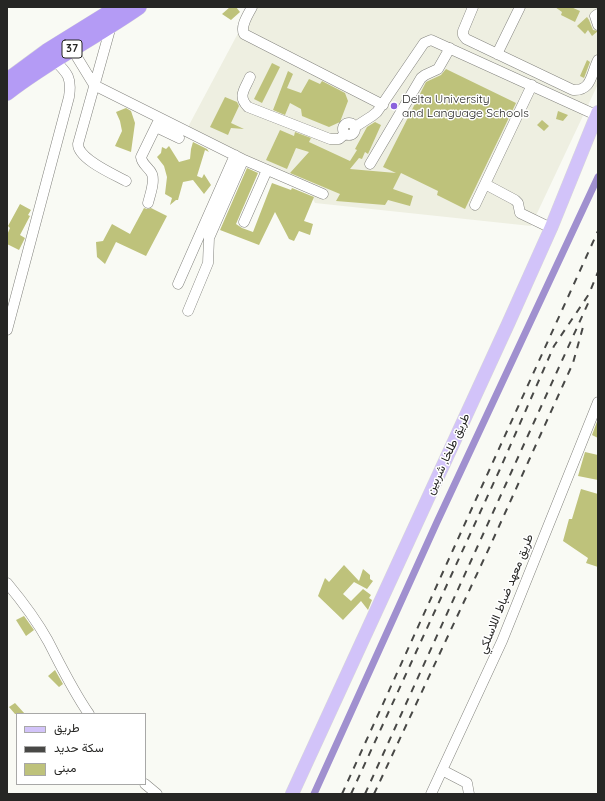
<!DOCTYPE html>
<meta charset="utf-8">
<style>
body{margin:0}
#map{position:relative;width:605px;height:801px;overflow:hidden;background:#f9faf4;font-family:Quicksand,Vazirmatn,sans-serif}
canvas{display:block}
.frame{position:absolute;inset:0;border:8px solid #262624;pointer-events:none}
.legend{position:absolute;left:16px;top:713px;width:130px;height:72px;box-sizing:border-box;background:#fff;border:1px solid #a8a8a7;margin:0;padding:5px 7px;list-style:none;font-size:12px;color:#262624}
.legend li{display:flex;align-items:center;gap:8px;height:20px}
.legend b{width:20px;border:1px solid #a8a8a7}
</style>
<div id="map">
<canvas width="605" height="801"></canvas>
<div class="frame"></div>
<ul class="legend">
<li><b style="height:5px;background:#d2c3f9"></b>طريق</li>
<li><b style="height:5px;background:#484846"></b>سكة حديد</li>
<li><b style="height:11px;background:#bec27b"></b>مبنى</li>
</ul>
</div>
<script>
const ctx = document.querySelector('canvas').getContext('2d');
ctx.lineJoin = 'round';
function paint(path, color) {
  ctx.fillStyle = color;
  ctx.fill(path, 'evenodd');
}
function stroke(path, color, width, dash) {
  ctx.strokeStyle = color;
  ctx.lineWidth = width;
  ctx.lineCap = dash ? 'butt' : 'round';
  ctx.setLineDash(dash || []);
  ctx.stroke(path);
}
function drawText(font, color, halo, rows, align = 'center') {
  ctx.font = font + ' Quicksand,Vazirmatn,sans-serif';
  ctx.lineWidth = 3;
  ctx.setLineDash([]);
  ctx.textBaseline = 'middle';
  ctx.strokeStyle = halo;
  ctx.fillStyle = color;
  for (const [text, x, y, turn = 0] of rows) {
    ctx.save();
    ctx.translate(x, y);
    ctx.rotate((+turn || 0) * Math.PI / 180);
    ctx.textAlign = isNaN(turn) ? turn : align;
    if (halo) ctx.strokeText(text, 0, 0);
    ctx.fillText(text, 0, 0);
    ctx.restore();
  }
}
paint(new Path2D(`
 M252 7H598V84L531 226 315 203 307 187 188 127Z`), '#eeefe1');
stroke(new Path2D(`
 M314 794 437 522 598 177`), '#a090cf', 7);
paint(new Path2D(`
 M230 7H236L240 12 231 20 222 14Z
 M555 7H571L580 11 575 22 561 15 562 12Z
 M587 17 589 20 593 30 598 31 592 36 588 30 585 34 577 26Z
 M587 60 590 62 584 78 580 76Z
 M272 63 280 67 262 103 254 99Z
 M446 69 516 103 465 209 437 195 438 191 401 173 393 189 413 196 410 206 388 200 385 205 336 201 340 194 290 173 309 152 296 148 287 169 266 160 280 130 294 136 295 132 311 138 309 142 350 161 357 150 355 149 367 127 375 122 381 125 368 154 365 152 362 159 359 158 350 169 396 173 383 167 426 82 441 75Z
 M288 71 293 74 287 88 301 93 309 79 320 84 322 81 345 93 348 101 340 122 329 127 302 116 301 109 290 103 285 115 273 110Z
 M225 97 237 102 239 106 231 123 244 129 231 128 228 135 210 127Z
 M126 108 131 111 135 123 131 152 115 146 122 131 120 121 116 112Z
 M558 111 568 115 563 121 556 119Z
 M542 120 549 126 544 131 537 125Z
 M193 142 207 149 209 152 205 150 197 176 202 178 204 174 211 185 204 194 193 180 183 182 178 200H176L170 205 172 198 165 194 167 177 164 166 157 157 161 153 162 147 166 149 169 146 179 162 190 159 191 149Z
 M247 168 258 173 236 224 242 228 253 232 272 183 291 190 292 188 314 197 304 221 313 224 310 235 299 231 294 241 289 239 275 212 259 245 220 230Z
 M20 204 31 210 28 215 30 216 20 235 25 238 19 250 7 244V235L10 228 8 226Z
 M144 208 147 209 151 208 167 216 146 256 116 242 105 264 97 257 96 242 103 241 112 224 130 234Z
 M598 419V438L592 435Z
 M585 452 598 455V480L578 476Z
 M581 489 598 494V567L586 563 588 558 563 541 569 519H572Z
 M344 565 359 581 363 569 370 575V579L373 581 367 589 354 582 343 594 351 601 363 589 371 595 369 598 372 600 368 610 361 601 343 620 318 596 325 578 329 582Z
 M24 616 34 630 26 636 16 620Z
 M55 670 63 684 59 687 48 676Z
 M15 703 25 714H15L9 707Z`), '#bec27b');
const minor = new Path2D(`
 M252 7C248 15 240 26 244 34L383 105
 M473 7 463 31V35L466 39 573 90C592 91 591 74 598 60
 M598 14 595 16 598 25
 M111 26 78 144C78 159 113 174 126 181
 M72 49 94 85 242 159V163L209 238 208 263 188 311
 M497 54 520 7
 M250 77C245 89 237 96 248 107L330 139H339L345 134
 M343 129a6 6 0 1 1 12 0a6 6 0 1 1-12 0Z
 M156 127 179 138
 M355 127 372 116 377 112 424 43 431 40 596 115
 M242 159 323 194
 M370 164 421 78 425 75 438 69 450 48
 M485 184 515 200 518 203 520 213 551 228
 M148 203C150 195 155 182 152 174 149 167 142 165 141 157L160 118
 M475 205 532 85
 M244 222 267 170
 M178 284 235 155
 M7 330 69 97C72 78 68 73 54 60
 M7 583C22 601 37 621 48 641 61 666 73 691 89 714
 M442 770 467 783 469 794
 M145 784 157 794
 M431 794 502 641 598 402`);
const major = new Path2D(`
 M292 794 508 324 551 228 598 112`);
const highway = new Path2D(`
 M9 79 47 51 118 7
 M7 93C48 61 96 37 139 7`);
stroke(minor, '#83837e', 11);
stroke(major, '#d8d8d8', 14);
stroke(highway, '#d8d8d8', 16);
stroke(minor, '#fff', 10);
stroke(major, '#d2c3f9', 13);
stroke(highway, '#b49bf5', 15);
stroke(new Path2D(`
 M342 794 598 231
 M351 794 500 469 554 346 589 294 598 272
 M365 794 590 299
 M374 794 491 544 573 363 583 327`), '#484846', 2, [7, 7]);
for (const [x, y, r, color] of [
 [394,106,4,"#8a62dc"]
]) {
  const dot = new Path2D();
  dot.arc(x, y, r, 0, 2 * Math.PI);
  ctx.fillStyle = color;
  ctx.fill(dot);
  stroke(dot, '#fff', 1.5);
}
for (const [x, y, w] of [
 [72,49,20]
]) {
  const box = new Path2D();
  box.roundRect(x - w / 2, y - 9, w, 18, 3);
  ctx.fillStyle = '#fff';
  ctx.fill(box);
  stroke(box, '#262624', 1);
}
drawText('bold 11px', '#262624', null, [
 ["37",72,49]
]);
drawText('12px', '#262624', '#fff', [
 ["Delta University",402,99],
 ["and Language Schools",402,113]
], 'left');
drawText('12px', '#262624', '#fff', [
 ["طريق طلخا, شربين",448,454,-65],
 ["طريق معهد ضباط اللاسلكي",506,594,-68]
]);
</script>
